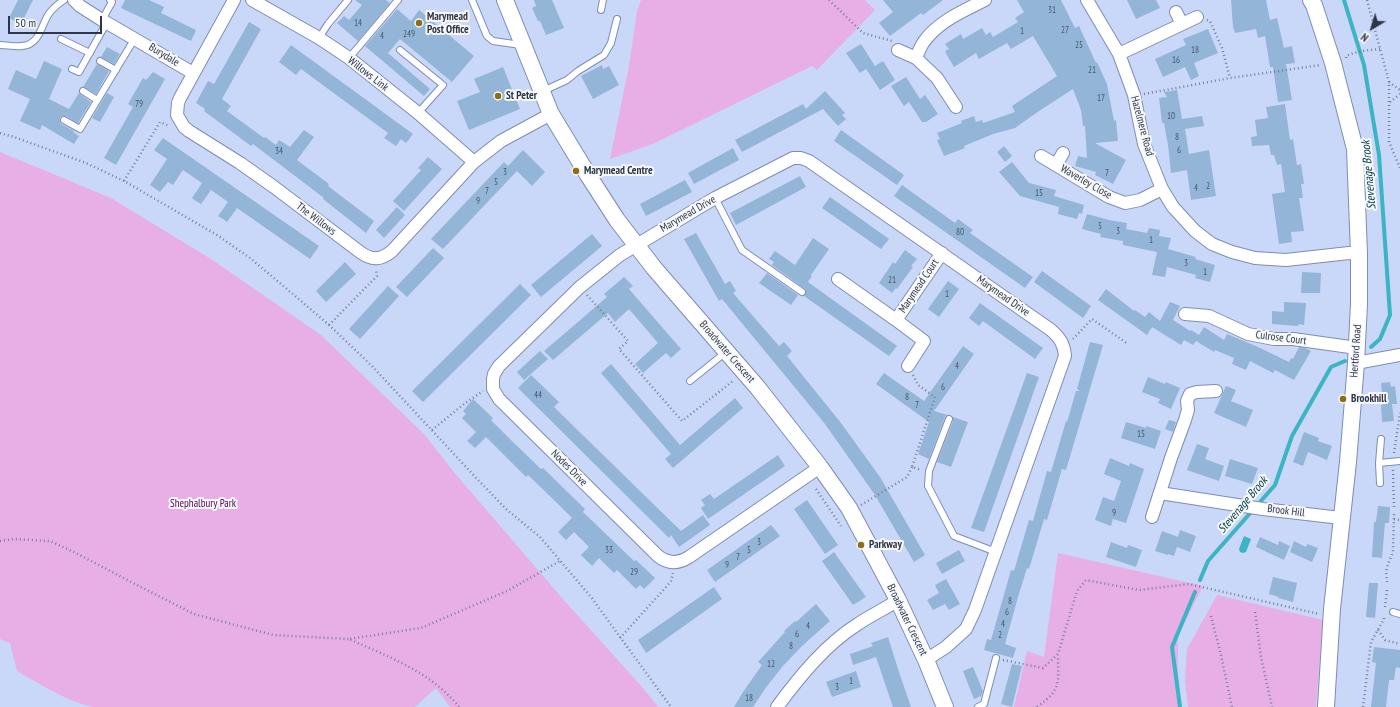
<!DOCTYPE html>
<style>
body{margin:0}
#map{position:relative;width:1400px;height:707px;overflow:hidden;background:#c9d7f9;font-family:"PT Sans Narrow",sans-serif}
canvas{display:block}
.north{position:absolute;left:1352px;top:8px;width:40px;height:40px;-webkit-text-stroke:3px #f7f9fd;paint-order:stroke;rotate:218deg;font-size:11px;font-weight:700;line-height:16px;text-align:center;color:#2e3546}
.north::after{content:'';display:block;margin:auto;width:14px;height:18px;background:#2e3546;clip-path:polygon(50% 0,100% 100%,50% 72%,0 100%)}
.scale{position:absolute;left:8px;top:16px;width:94px;height:18px;box-sizing:border-box;border:2px solid #2e3546;border-top:0;padding-left:5px;font-size:12px;line-height:14px;white-space:nowrap;color:#2e3546;-webkit-text-stroke:3px #f7f9fd;paint-order:stroke}
</style>
<div id="map">
<canvas width="1400" height="707"></canvas>
<div class="north">N</div>
<div class="scale">50 m</div>
</div>
<script>
const ctx = document.querySelector('canvas').getContext('2d');
ctx.lineJoin = 'round';
function paint(path, color) {
  ctx.fillStyle = color;
  ctx.fill(path, 'evenodd');
}
function stroke(path, color, width, dash) {
  ctx.strokeStyle = color;
  ctx.lineWidth = width;
  ctx.lineCap = dash ? 'butt' : 'round';
  ctx.setLineDash(dash || []);
  ctx.stroke(path);
}
function drawText(font, color, halo, rows, align = 'center') {
  ctx.font = font + ' "PT Sans Narrow",sans-serif';
  ctx.lineWidth = 4;
  ctx.setLineDash([]);
  ctx.textBaseline = 'middle';
  ctx.strokeStyle = halo;
  ctx.fillStyle = color;
  for (const [text, x, y, turn = 0] of rows) {
    ctx.save();
    ctx.translate(x, y);
    ctx.rotate((+turn || 0) * Math.PI / 180);
    ctx.textAlign = isNaN(turn) ? turn : align;
    if (halo) ctx.strokeText(text, 0, 0);
    ctx.fillText(text, 0, 0);
    ctx.restore();
  }
}
paint(new Path2D(`
 M641 0H865L875 10 817 70 812 66 655 143 610 159 629 66 637 11Z
 M0 152 111 198 211 259 321 335 424 434 453 471 562 598 643 688 658 707H450L436 688 415 707H92C65 700 41 685 17 671L10 643 0 639Z
 M1058 553 1203 586 1178 636V674L1182 707H1014L1027 651 1044 657Z
 M1217 595 1323 620 1316 707H1188L1185 680 1187 649Z`), '#e8afe6');
paint(new Path2D(`
 M1244 536 1251 539 1246 552 1243 553 1240 552 1239 549Z`), '#3cb4c3');
stroke(new Path2D(`
 M1344 0 1364 65 1379 155 1390 315 1380 339 1371 347
 M1200 580 1208 561 1275 485 1292 436 1331 367 1345 361
 M1180 707 1172 647 1195 592`), '#3cb4c3', 4);
paint(new Path2D(`
 M18 0H33L21 24 9 18Z
 M125 0H149L164 7 161 13 196 30 191 41 121 8Z
 M355 0H386L390 3 358 41 337 23 344 16 349 20 362 5Z
 M534 0H552L564 28 546 35 540 21H538L532 8 536 6Z
 M883 0H943L923 15 921 13 890 36 879 23 893 12Z
 M1017 0H1061L1075 28 1079 26 1096 63 1097 62 1107 84 1114 121 1116 120 1118 141 1095 143 1126 160 1113 184 1095 175 1096 172 1075 166 1078 156 1087 158 1085 126H1083L1081 110 1073 89 1039 111 1015 128 993 134 964 146 965 148 944 156 937 140 940 139 937 133 962 123 961 121 974 116 976 122 982 120 983 123 1015 112 1012 106 1057 76 1033 36 1011 49 1007 43 979 59 976 53 954 67 948 57 945 51 949 49 945 44 961 34 963 39 982 28 986 35 990 32 993 37 1018 22 1015 18 1024 12Z
 M1127 0H1156L1160 8 1136 19Z
 M1231 0H1266L1270 20 1277 18 1284 48 1292 46 1295 63 1286 64 1292 100 1278 102 1273 67H1270L1265 36 1258 38 1256 29 1235 33 1233 27Z
 M397 9 411 21 419 10 474 56 452 82 400 39 388 53 430 89 424 96 365 46Z
 M249 22 261 29 222 99 231 106 227 111 264 138 265 137 276 145 279 140 290 147 304 130 314 137 297 160 329 184 328 186 374 221 366 233 323 199 324 198 253 144 251 146 204 111 205 109 196 103 208 81 214 84Z
 M1208 29 1218 53 1194 63 1199 76 1191 80 1185 67 1163 77 1155 59 1186 45 1183 39Z
 M861 44 875 66 883 61 895 80 880 90 866 69 860 73 846 53Z
 M291 45 413 134 406 143 401 139 396 146 384 138 388 133 301 69 296 75 279 62Z
 M107 47 120 54 114 64 101 57Z
 M44 61 62 69 49 99 69 109 79 93 91 102 78 123 66 116H62L60 118 61 124 74 131 73 132 79 136 74 144 42 125 40 130 20 121 30 99 8 89 16 70 36 79Z
 M97 64 109 71 96 94 83 87Z
 M602 65 603 69 609 66 619 85 593 99 581 76Z
 M503 67 520 109 469 130 457 101 480 92 474 79Z
 M153 72 165 79 116 165 104 158 133 107 128 104 143 78 146 80Z
 M906 77 920 99 925 95 938 114 926 122H922L909 102 904 106 891 86Z
 M1177 90 1182 119 1202 116 1204 126 1185 129 1189 154 1209 150 1216 196 1191 200 1187 170 1171 173 1168 145 1164 123H1162L1159 98 1167 97 1164 92Z
 M825 91 845 113 842 115 846 119 838 126 823 109 742 152 735 140 803 104 806 109Z
 M107 93 114 97 100 122 92 118Z
 M1285 104 1290 140 1293 139 1297 165 1301 164 1304 184H1301L1303 198H1299L1304 231 1291 232 1292 242 1279 244 1272 194 1285 192 1281 164 1277 165 1274 155H1271L1269 145 1252 146 1251 137 1257 136 1255 120 1268 118 1266 107Z
 M841 130 904 175 897 185 834 141Z
 M163 138 319 246 310 259 237 208 227 222 223 219 218 216 228 202 211 190 201 204 196 201 192 198 202 183 183 170 173 185 168 182 160 192 150 185 167 159 154 150Z
 M1004 146 1012 156 1005 162 997 152Z
 M733 148 739 160 694 184 688 173Z
 M523 150 545 172 532 186 517 171 443 249 431 239 504 162 508 166Z
 M428 157 442 169 404 211 393 201 421 170 418 168Z
 M1012 162 1029 183 1056 190 1054 196 1084 205 1082 214 1079 213 1077 219 1058 214 1059 207 1020 196 999 172Z
 M800 176 806 187 736 225 730 213Z
 M685 180 692 192 646 216 640 204Z
 M902 185 955 223 958 219 973 230 970 233 1033 277 1025 288 894 196Z
 M830 197 889 239 881 249 822 208Z
 M397 207 405 215 384 238 376 230Z
 M1087 214 1109 220 1127 223 1126 229 1147 233 1149 228 1160 230 1159 236 1171 238 1168 249 1196 257 1195 259 1215 265 1210 282 1195 278 1196 275 1167 267 1165 277 1152 275 1157 252 1123 245V241L1100 237 1101 234 1082 229Z
 M696 233 725 284 730 281 736 291 733 293 779 346 784 342 792 351 787 356 841 423 880 477 925 555 914 562 875 495 825 424 722 299 719 301 684 239Z
 M592 234 602 246 541 297 531 285Z
 M813 238 829 249 811 275 812 276 808 282 897 346 889 356 804 296 806 292 805 289 772 265 774 262 769 259 775 251 795 265Z
 M433 248 444 258 407 297 396 287Z
 M905 250 917 259 911 266 913 267 897 289 896 288 892 293 879 283 893 262 895 264Z
 M345 262 356 274 326 302 316 291Z
 M1042 271 1091 306 1083 318 1034 282Z
 M1302 272 1321 273 1320 293H1301Z
 M767 273 798 295 791 305 759 283Z
 M624 277 633 286 629 289 681 349 671 358 666 353 643 373 635 364 658 343 629 309 615 322 608 313 553 360 544 351 607 297 604 294Z
 M948 281 959 289 939 317 928 309Z
 M520 284 531 295 423 402 412 391Z
 M388 286 399 296 360 339 349 329Z
 M1106 289 1134 311 1135 310 1145 317 1149 312 1160 321 1170 302 1180 306 1173 320 1190 331 1191 330 1199 335 1204 327 1224 340 1227 334 1258 347 1289 362 1291 358 1293 359 1299 347 1305 348 1311 351 1294 380 1275 370 1273 373 1250 361 1246 370 1232 364 1234 358 1215 350 1214 352 1196 341 1193 345 1184 340 1181 345 1152 327 1147 335 1098 300Z
 M1284 302 1306 303 1304 325 1299 324 1298 326 1272 324V311L1284 312Z
 M980 303 1043 348 1035 359 983 321 979 326 969 318Z
 M1090 342 1103 345 1066 470 1062 469 1047 520 1044 519 1029 569 1027 568 1018 597 1005 644 1016 648 1013 658 984 650 987 639 991 640 1011 570 1014 571 1029 520 1033 521 1047 471 1051 472 1066 421 1067 422 1076 391H1080L1077 389Z
 M963 346 974 354 934 411 947 415 945 417 929 459 918 454 929 422 876 384 884 373 924 401Z
 M540 351 548 359 524 380 517 372Z
 M611 364 680 445 735 398 743 408 673 468 665 459 671 454 601 373Z
 M1027 373 1039 377 984 532 971 528Z
 M531 375 559 402 554 407 681 531 703 515 710 525 679 547 671 535 669 538 518 388Z
 M1148 377 1165 384 1166 382 1180 388 1171 409 1158 403 1160 399 1142 392Z
 M1390 382 1391 387 1395 386 1397 404H1392L1394 421 1382 422 1381 405H1383L1381 383Z
 M1226 386 1236 390 1231 401 1253 410 1246 427 1214 413Z
 M473 399 493 418 491 420 514 443 541 469 543 468 585 509 583 512 634 561 636 560 655 578 644 589 640 585 636 589 617 570 614 573 599 558 592 566 581 555 589 547 574 532 566 540 558 532 572 518 556 502 528 475 526 477 486 437 475 448 467 441 476 432 462 418 466 414 463 411Z
 M953 417 968 422 951 467 937 462 953 421Z
 M1169 420 1176 422 1173 432 1165 429Z
 M1126 422 1146 428V426L1161 431 1155 449 1121 438Z
 M1304 432 1319 438 1318 441 1332 446 1327 460 1308 452 1303 466 1293 462Z
 M1197 444 1209 448 1205 459 1224 466 1219 481 1187 470Z
 M778 455 785 466 708 519 701 508 705 505 701 500 710 494 714 499Z
 M1110 458 1129 466 1130 463 1144 469 1126 523 1113 519 1111 526 1095 520 1103 497 1114 501 1121 481 1104 474Z
 M1230 459 1258 468 1252 484 1225 476Z
 M807 500 838 545 825 554 794 509Z
 M1378 506 1390 507 1389 523H1380H1385L1382 558 1372 557 1374 522H1376Z
 M771 525 780 536 715 582 707 570Z
 M1180 530 1196 536 1190 552 1177 547 1174 556 1168 554V555L1155 551 1162 531 1178 537Z
 M1260 537 1278 545 1279 541 1290 546 1284 560 1256 547Z
 M1294 541 1306 547 1307 544 1318 548 1312 562 1290 552Z
 M1111 542 1127 548 1128 545 1142 550 1136 567 1106 557Z
 M959 550 965 561 942 574 936 563Z
 M834 552 866 597 853 605 822 561Z
 M1273 577 1297 583 1293 602 1278 598 1279 597 1269 594Z
 M946 579 960 604 949 610 945 604 933 610 927 600 939 593 935 585Z
 M1369 583H1378L1375 618 1366 617Z
 M714 587 722 599 646 653 638 640Z
 M816 604 830 621 801 647 783 666 767 686 753 707H734L743 692 762 665 758 662 785 632 784 631 795 621 796 622Z
 M888 637 899 672 911 707H893L876 657 853 665 850 654 873 646 871 643Z
 M1374 647 1400 650V668L1396 667 1394 680H1389L1386 707H1371L1376 663 1372 662Z
 M1012 664 1022 666 1012 707 1001 704Z
 M973 667 983 691 981 696 974 699 963 671Z
 M856 671 861 687 832 697 826 682Z`), '#93b6d8');
const service = new Path2D(`
 M472 0 487 36 493 41 521 45
 M601 10 603 0
 M102 20 112 2 110 0
 M319 38 328 24 348 0
 M61 39 90 53
 M0 45C7 45 15 47 22 46 39 45 41 27 48 15 52 9 58 4 64 0
 M400 50 443 85 418 113
 M349 58 398 0
 M100 61 116 70
 M72 69 79 72 107 22
 M83 91 97 100
 M543 91 567 80 578 71 604 55 611 43 617 19
 M64 120 80 129 135 38
 M715 198 742 250 802 292
 M690 381 726 352
 M949 419 929 471 928 486 954 536 996 552
 M1379 463 1400 461
 M1380 483 1379 463 1381 439
 M1393 612 1400 614
 M978 707 984 704 996 658`);
const minor = new Path2D(`
 M74 0 80 6 102 20 193 73
 M234 0 180 98 178 103 177 115 184 127 189 131 240 163 274 187 360 252C372 261 381 260 392 251L474 162 501 141 551 114
 M252 0 319 38 349 58 418 113 474 162
 M1087 0 1119 54 1134 95 1144 144 1162 189 1173 207 1195 231 1212 244 1232 252 1255 258 1286 260 1349 253 1359 254
 M1176 12 1182 24
 M898 50 916 58 937 78 956 107
 M1119 54 1197 17
 M916 58C918 53 920 48 923 43 937 22 963 11 985 0
 M1041 156 1109 197 1125 203 1140 200 1162 189
 M1056 165 1063 153
 M838 279 896 320 924 341 908 366
 M1185 314 1209 316 1248 334 1274 339H1293L1357 348
 M896 320 942 253
 M1356 363 1400 355
 M820 467 689 557C678 564 668 564 658 556L499 399 493 389V379L494 374 499 366 580 287 620 255 715 198 793 158H801L809 161 1051 330C1060 338 1064 344 1065 356L975 610 966 629 946 647 926 660
 M1160 493 1263 509 1341 518
 M1152 517 1171 458 1185 420 1188 410 1187 401 1190 394 1197 392 1216 391
 M777 707C800 676 826 644 858 624 871 615 885 609 898 600`);
const tertiary = new Path2D(`
 M505 0 551 114 588 175 617 220 654 268 758 388 820 467 849 508 898 600 926 660 945 707
 M1311 0 1314 5 1333 63 1355 149 1359 254V304L1356 363 1348 462 1332 609 1326 707`);
stroke(service, '#7d8db4', 8);
stroke(minor, '#7d8db4', 14);
stroke(tertiary, '#7d8db4', 18);
stroke(new Path2D(`
 M829 0 863 33 892 41
 M1367 0 1389 82V142L1400 168
 M1207 20 1210 21 1222 48 1230 78
 M1346 58V56C1357 51 1369 50 1381 49
 M1389 82 1400 90
 M1144 94 1230 78 1321 65
 M1390 102 1400 94
 M0 133 14 137 86 163 124 181 217 235 250 258 287 289 329 325 372 366 480 482 506 509 540 537 591 597 671 707
 M124 181 160 122 169 126
 M587 295 628 341 619 349 682 421 733 381
 M329 325 377 276 376 269
 M1073 339 1092 319 1128 344
 M913 375 918 385 935 397 912 467 921 470
 M432 430 464 404 483 391
 M1394 453 1400 413
 M1393 470 1394 507
 M816 489 841 526
 M861 505 907 477 912 467
 M1394 519 1400 520
 M0 541 13 539 50 541 76 553 131 582 194 614 273 635 349 639
 M1387 582 1386 572 1388 564 1393 552 1394 514
 M1385 607 1387 590
 M1255 612 1261 657 1272 707
 M1211 616 1221 655 1232 707
 M1378 630 1385 640 1400 644
 M620 638 667 586 671 581 673 573
 M1003 660 1043 668 1058 654 1077 591 1086 580 1139 590 1189 584 1319 614
 M459 707C431 672 389 657 349 639L421 628 507 591 560 561
 M1037 707C1062 689 1058 684 1058 655
 M1363 707 1371 642 1384 619V615`), '#758098', 2.5, [1, 3]);
stroke(service, '#fff', 6);
stroke(minor, '#fff', 12);
stroke(tertiary, '#fff', 16);
for (const [x, y, r, color] of [
 [419,23,4,"#8e6e12"],
 [498,96,4,"#8e6e12"],
 [576,171,4,"#8e6e12"],
 [1343,399,4,"#8e6e12"],
 [861,545,4,"#8e6e12"]
]) {
  const dot = new Path2D();
  dot.arc(x, y, r, 0, 2 * Math.PI);
  ctx.fillStyle = color;
  ctx.fill(dot);
  stroke(dot, '#f7f9fd', 1.5);
}
drawText('9px', '#47556a', null, [
 ["31",1052,10],
 ["14",358,23],
 ["27",1065,30],
 ["1",1022,31],
 ["249",409,34],
 ["4",382,36],
 ["25",1079,45],
 ["18",1195,50],
 ["16",1176,60],
 ["21",1092,70],
 ["17",1101,98],
 ["79",139,104],
 ["10",1171,116],
 ["8",1177,137],
 ["6",1179,150],
 ["34",279,151],
 ["3",505,172],
 ["7",1107,173],
 ["5",496,182],
 ["2",1208,186],
 ["4",1196,188],
 ["7",487,191],
 ["15",1039,193],
 ["9",478,201],
 ["5",1100,226],
 ["3",1118,231],
 ["80",960,232],
 ["1",1151,240],
 ["3",1186,263],
 ["1",1205,272],
 ["21",892,280],
 ["1",947,294],
 ["4",957,366],
 ["6",943,387],
 ["44",538,395],
 ["8",907,397],
 ["7",917,405],
 ["15",1141,434],
 ["9",1114,513],
 ["3",759,542],
 ["33",609,550],
 ["5",749,550],
 ["7",738,557],
 ["9",727,565],
 ["29",634,572],
 ["8",1010,601],
 ["6",1007,612],
 ["4",1003,624],
 ["4",808,626],
 ["6",797,634],
 ["2",1000,635],
 ["8",791,646],
 ["12",771,664],
 ["1",851,681],
 ["3",837,687],
 ["18",749,698]
]);
drawText('bold 11px', '#2e3546', '#f7f9fd', [
 ["Marymead",427,17],
 ["Post Office",427,30],
 ["St Peter",506,96],
 ["Marymead Centre",584,171],
 ["Brookhill",1351,399],
 ["Parkway",869,545]
], 'left');
drawText('11px', '#2e3546', '#f7f9fd', [
 ["Burydale",164,55,31],
 ["Willows Link",368,74,38],
 ["Hazelmere Road",1142,126,75],
 ["Waverley Close",1086,182,30],
 ["Marymead Drive",688,214,-30],
 ["The Willows",316,219,37],
 ["Marymead Court",919,286,-56],
 ["Marymead Drive",1003,296,35],
 ["Culrose Court",1281,338,7],
 ["Hertford Road",1356,351,-86],
 ["Broadwater Crescent",727,352,49],
 ["Nodes Drive",569,468,45],
 ["Brook Hill",1286,511,7],
 ["Broadwater Crescent",907,620,64]
]);
drawText('11px', '#4f0350', '#f7f9fd', [
 ["Shephalbury Park",203,504]
]);
drawText('italic 12px', '#094047', '#f7f9fd', [
 ["Stevenage Brook",1369,175,-95],
 ["Stevenage Brook",1243,505,-50]
]);
</script>
